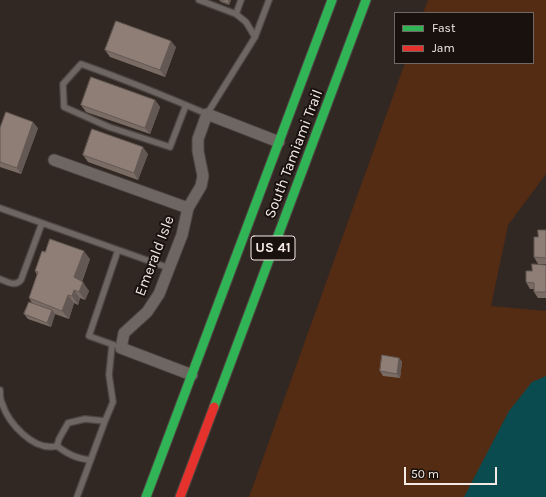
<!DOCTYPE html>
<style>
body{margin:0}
#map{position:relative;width:546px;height:497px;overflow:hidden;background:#322823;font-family:Karla,sans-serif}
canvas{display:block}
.legend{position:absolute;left:394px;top:12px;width:140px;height:52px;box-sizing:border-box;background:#19110d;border:1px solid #716863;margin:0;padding:5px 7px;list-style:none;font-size:12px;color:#f6eae4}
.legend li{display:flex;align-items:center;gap:8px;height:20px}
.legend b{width:20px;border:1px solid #716863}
.scale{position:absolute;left:404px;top:467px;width:93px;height:18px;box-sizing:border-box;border:2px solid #f6eae4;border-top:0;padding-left:5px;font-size:12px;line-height:14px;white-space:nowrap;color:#f6eae4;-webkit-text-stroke:3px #19110d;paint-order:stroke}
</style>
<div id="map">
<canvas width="546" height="497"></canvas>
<ul class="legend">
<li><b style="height:5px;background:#30b455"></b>Fast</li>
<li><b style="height:5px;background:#e5322d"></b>Jam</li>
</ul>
<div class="scale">50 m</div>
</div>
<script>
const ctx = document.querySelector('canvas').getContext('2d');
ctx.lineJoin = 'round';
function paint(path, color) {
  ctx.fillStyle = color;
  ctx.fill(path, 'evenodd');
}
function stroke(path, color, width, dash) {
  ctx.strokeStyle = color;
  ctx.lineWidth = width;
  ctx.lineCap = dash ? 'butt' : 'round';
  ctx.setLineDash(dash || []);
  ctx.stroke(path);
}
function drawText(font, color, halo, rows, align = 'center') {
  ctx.font = font + ' Karla,sans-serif';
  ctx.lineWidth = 4;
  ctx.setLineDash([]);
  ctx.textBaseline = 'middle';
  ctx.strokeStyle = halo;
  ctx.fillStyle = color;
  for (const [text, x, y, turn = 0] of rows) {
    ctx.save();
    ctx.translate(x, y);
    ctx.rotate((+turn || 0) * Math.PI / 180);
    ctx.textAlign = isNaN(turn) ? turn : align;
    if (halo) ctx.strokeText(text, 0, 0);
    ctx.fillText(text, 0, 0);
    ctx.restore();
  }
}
paint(new Path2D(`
 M428 0H546V174L508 225 491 306 546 311V497H249L405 63H533V13H423Z`), '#542b13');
paint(new Path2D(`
 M546 376V497H464L509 411 532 382Z`), '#0a4b50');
const lane = new Path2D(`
 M199 0 236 14 246 22 255 37
 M236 14 241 0
 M186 105 170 147 109 127 64 107 63 84 81 64C123 79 165 96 207 114L255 37 269 0
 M0 208 169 268
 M0 279C8 282 15 287 21 280L42 223
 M114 345 89 336 118 250
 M0 390C0 394 0 399 2 403 8 423 34 452 57 446L59 439 68 423 85 419 105 421 113 402 109 375 112 345
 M57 446C69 455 76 458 90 460
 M77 497 105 421`);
const street = new Path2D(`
 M54 160 188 208
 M192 375 121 348 124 333 147 312 159 294 182 235 188 208 201 186 203 176 198 151V139L207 114 279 142`);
const fast = new Path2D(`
 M214 407 366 0
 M146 497 332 0`);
const jam = new Path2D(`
 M180 497 214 407`);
stroke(lane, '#4d4541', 8);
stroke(street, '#4d4541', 13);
stroke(fast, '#4d4541', 11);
stroke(jam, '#4d4541', 11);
stroke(lane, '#6e6662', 5.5);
stroke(street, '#6e6662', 11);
stroke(fast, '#30b455', 9);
stroke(jam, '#e5322d', 9);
paint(new Path2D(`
 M219 0H231L229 5 221 2Z
 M176 47 165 77 110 57 105 50Z
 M155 100 160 107 150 134 86 112 81 105Z
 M0 128H38L21 174 0 167Z
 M148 154 138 180 88 162 83 155Z
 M546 230V264H538L534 257 538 237Z
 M45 252 90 259 82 282 89 291 85 300 80 298 78 305 74 303 69 319 55 314 51 327 28 319 24 314 32 303 29 298 37 275 35 271Z
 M546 265V298H538L534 292V289H530L526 282 532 271Z
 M399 358 402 362 400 378 383 376 380 371Z`), '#7a6c65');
paint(new Path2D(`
 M229 0H231L229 5 228 3Z
 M171 41 176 47 165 77 160 70Z
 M155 100 160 107 150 134 145 128Z
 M33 122 38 128 21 174 17 168Z
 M143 147 148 154 138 180 134 173Z
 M84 251 90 259 80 286 74 277Z
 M83 282 89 291 85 300 79 292Z
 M74 290 80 298 78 305 72 296Z
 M68 295 74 303 69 319 62 311Z
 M52 310 55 314 51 327 47 323Z
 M399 358 402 362 400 378 397 374Z`), '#635853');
const building = new Path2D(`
 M220 0H229L228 3Z
 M116 21 171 41 160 70 105 50Z
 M91 77 155 100 145 128 81 105Z
 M6 112 33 122 17 168 0 162V128Z
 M92 129 143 147 134 173 83 155Z
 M538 230H546V258L534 257V237H538Z
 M50 239 84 251 74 277 83 282 79 292 74 290 72 296 68 295 62 311 29 298 38 272 35 271 42 251 45 252Z
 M532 264 546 265V292H534V283L526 282V271H532Z
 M29 302 52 310 47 323 24 314Z
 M382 355 399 358 397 374 380 371Z`);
paint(building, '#8e7e76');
stroke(building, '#635853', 1);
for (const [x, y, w] of [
 [273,248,44]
]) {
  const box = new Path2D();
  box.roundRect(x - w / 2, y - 12, w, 24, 3);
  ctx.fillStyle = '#19110d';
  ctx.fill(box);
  stroke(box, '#f6eae4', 1);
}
drawText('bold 14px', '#f6eae4', null, [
 ["US 41",273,248]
]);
drawText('15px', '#f6eae4', '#19110d', [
 ["South Tamiami Trail",294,154,-69],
 ["Emerald Isle",155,256,-69]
]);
</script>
